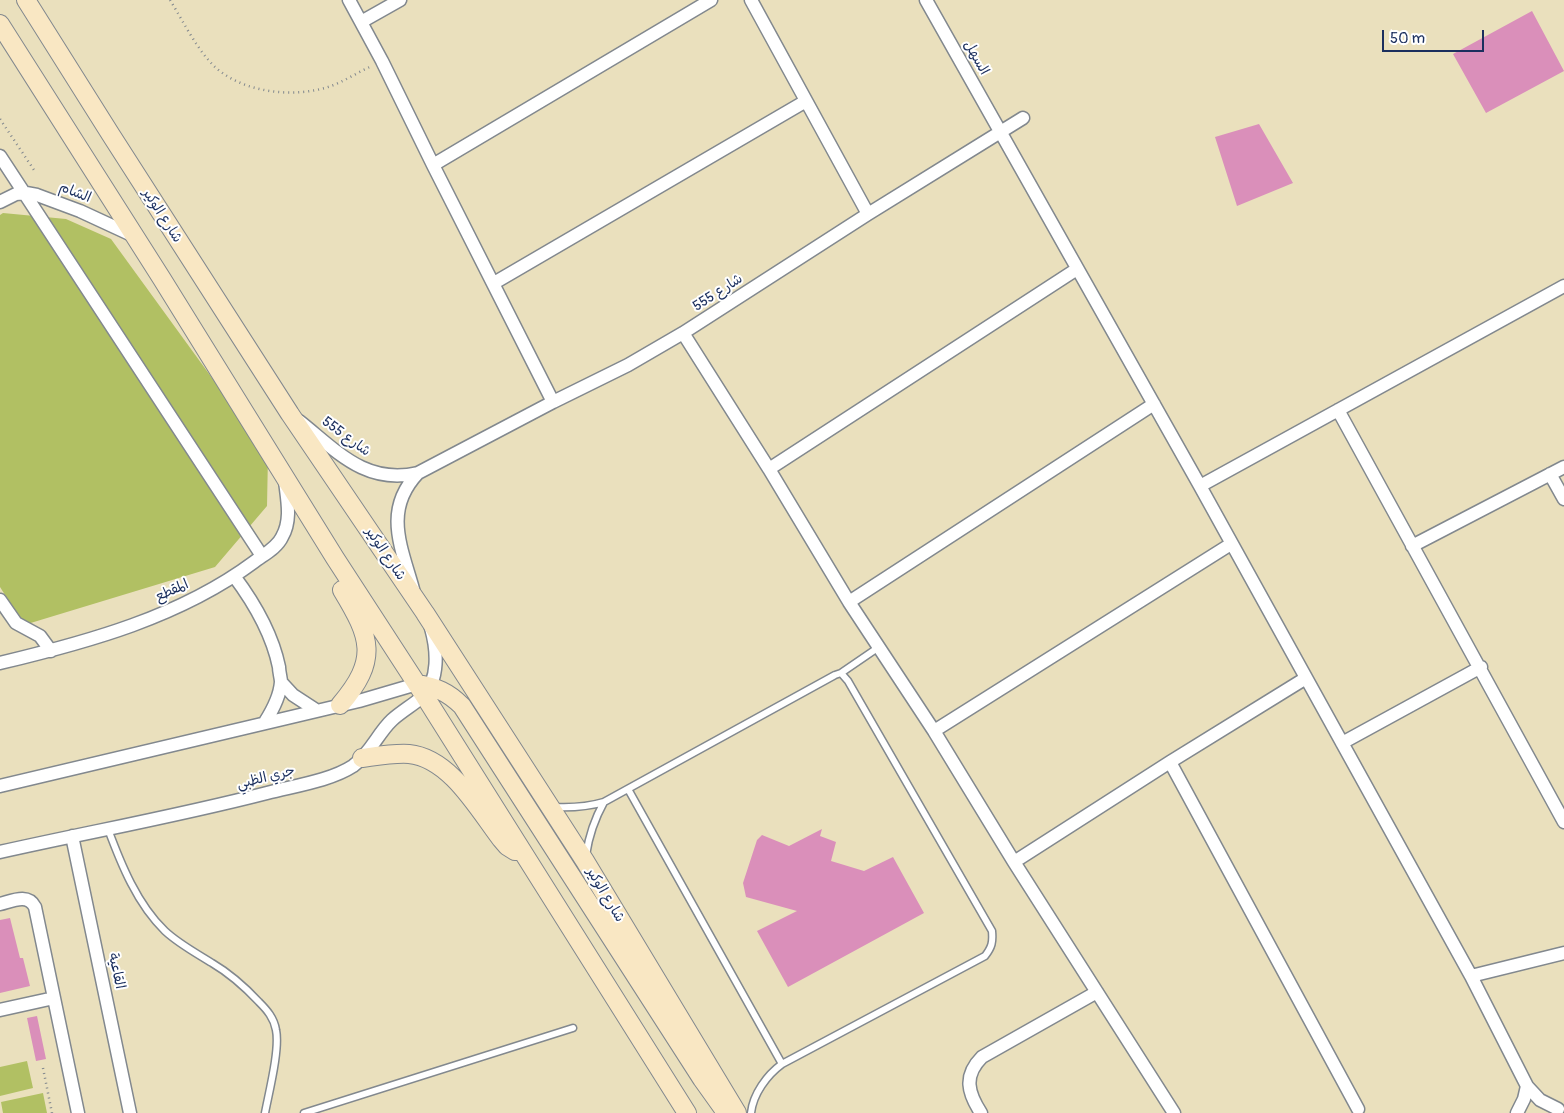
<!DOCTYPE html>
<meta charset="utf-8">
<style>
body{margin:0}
#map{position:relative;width:1564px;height:1113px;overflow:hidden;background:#eae0bd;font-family:Pangolin,sans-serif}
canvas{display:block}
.scale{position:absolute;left:1382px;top:30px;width:102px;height:22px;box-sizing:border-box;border:2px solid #1b2f5e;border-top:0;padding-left:6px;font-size:15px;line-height:18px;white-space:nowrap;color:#1b2f5e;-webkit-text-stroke:4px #fff;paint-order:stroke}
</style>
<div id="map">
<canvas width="1564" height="1113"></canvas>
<div class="scale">50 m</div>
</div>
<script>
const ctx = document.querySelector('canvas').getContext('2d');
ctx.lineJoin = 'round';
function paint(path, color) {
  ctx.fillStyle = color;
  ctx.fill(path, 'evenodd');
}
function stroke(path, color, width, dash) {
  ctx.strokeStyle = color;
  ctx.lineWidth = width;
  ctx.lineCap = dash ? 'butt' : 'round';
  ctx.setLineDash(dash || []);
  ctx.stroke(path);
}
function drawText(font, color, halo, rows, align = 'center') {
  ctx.font = font + ' Pangolin,"Playpen Sans Arabic",sans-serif';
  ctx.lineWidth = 4;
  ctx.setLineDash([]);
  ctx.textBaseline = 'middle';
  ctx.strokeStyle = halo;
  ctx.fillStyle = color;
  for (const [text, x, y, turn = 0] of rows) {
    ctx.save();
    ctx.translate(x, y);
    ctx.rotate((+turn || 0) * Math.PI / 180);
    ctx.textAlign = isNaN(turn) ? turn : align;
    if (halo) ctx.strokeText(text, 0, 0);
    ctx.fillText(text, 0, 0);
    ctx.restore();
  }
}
paint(new Path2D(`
 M3 213 66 219 111 239 268 455 267 506 215 567 24 625 0 587V215Z
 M27 1061 33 1088 0 1096V1067Z
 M43 1093 47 1113H3L1 1102Z`), '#b1c063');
paint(new Path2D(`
 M1532 11 1564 71 1486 113 1453 54Z
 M1259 124 1293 183 1237 206 1215 137Z
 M822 829 820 836 836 842 831 861 864 871 893 857 924 913 788 987 757 931 797 911 746 897 743 883 757 840 762 835 789 846Z
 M10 918 20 958H23L30 986 0 993V920Z
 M37 1016 46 1059 36 1061 27 1018Z`), '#da8fba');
const lane = new Path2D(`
 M841 673 879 647
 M628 789 782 1064
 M553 807C571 808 587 807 604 802L835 675 841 673 848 681 992 931C993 942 992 947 985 956L782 1064C767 1075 753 1094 751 1113
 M108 829C121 864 137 904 165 931 179 944 196 953 212 963 229 973 245 987 259 1002 267 1010 274 1018 276 1030 280 1049 269 1092 265 1113
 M586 855C589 835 594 820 604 802
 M304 1113 573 1028`);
const street = new Path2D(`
 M349 0 382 61 433 165 553 402
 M751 0 868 214
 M926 0 1200 486 1471 976 1527 1086 1540 1100 1558 1109
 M361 22 400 0
 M0 156 262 556
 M433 165 711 0
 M0 202 16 194 26 193 37 195 80 211 134 236
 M494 283 806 101
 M683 333 769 469 849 602 934 731 1014 862 1174 1113
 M1338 410 1564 822
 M299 421C337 451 365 485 418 473L553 402 628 365 683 333 868 214 1023 118
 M769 469 1077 269
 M1550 474 1564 499
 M1200 486 1564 286
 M1412 546 1564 467
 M234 576C255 604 272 633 279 667 279 672 281 678 281 682 280 696 272 711 265 722
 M413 589C401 546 383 510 418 473
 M0 600 16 623 40 636 51 651
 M849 602 1154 404
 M0 663C88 642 180 617 254 562 263 555 277 548 282 537 292 520 287 499 285 481
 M281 682 293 695 316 710
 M934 731 1231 544
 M1342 743 1481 667
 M1170 762 1358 1109
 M0 786 359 701 417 684
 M72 836 130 1113
 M0 852C89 832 178 816 267 793 293 786 330 781 353 766 370 754 378 733 392 720 402 711 413 705 422 697 440 680 437 649 431 628
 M1014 862 1170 762 1306 678
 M0 904C12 901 28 893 35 907L78 1113
 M1471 976 1564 953
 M0 1010 54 998
 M981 1113C968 1093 963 1076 982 1057L1097 992
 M1517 1113 1524 1099 1527 1086`);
const secondary = new Path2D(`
 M26 0 111 135 290 414 425 613 585 861 737 1113
 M0 24 162 279 335 558 424 695 687 1113
 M417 684C436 687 448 692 462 706L702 1079 722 1107
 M340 705C379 659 371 638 342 590
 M362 758C377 756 393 753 409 754 450 758 478 809 501 839L507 846 515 851`);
stroke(lane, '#82888e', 9);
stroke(street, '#82888e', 15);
stroke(secondary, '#82888e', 20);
stroke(new Path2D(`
 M170 0C183 21 195 46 212 64 240 93 294 99 331 86 345 81 358 72 372 66
 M0 119 36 173
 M43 1068 52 1113`), '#82888e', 2.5, [1, 4]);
stroke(lane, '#fff', 6);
stroke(street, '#fff', 12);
stroke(secondary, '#f9e7c3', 18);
drawText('14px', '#1b2f5e', '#fff', [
 ["السهل",976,58,61],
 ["الشام",75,193,22],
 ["شارع الوكير",162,216,57],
 ["شارع 555",718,293,-33],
 ["شارع 555",346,437,36],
 ["شارع الوكير",385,554,56],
 ["المقطع",172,591,-24],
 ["جري الظبي",266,778,-14],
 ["شارع الوكير",605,895,59],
 ["القاعية",116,971,78]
]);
</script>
